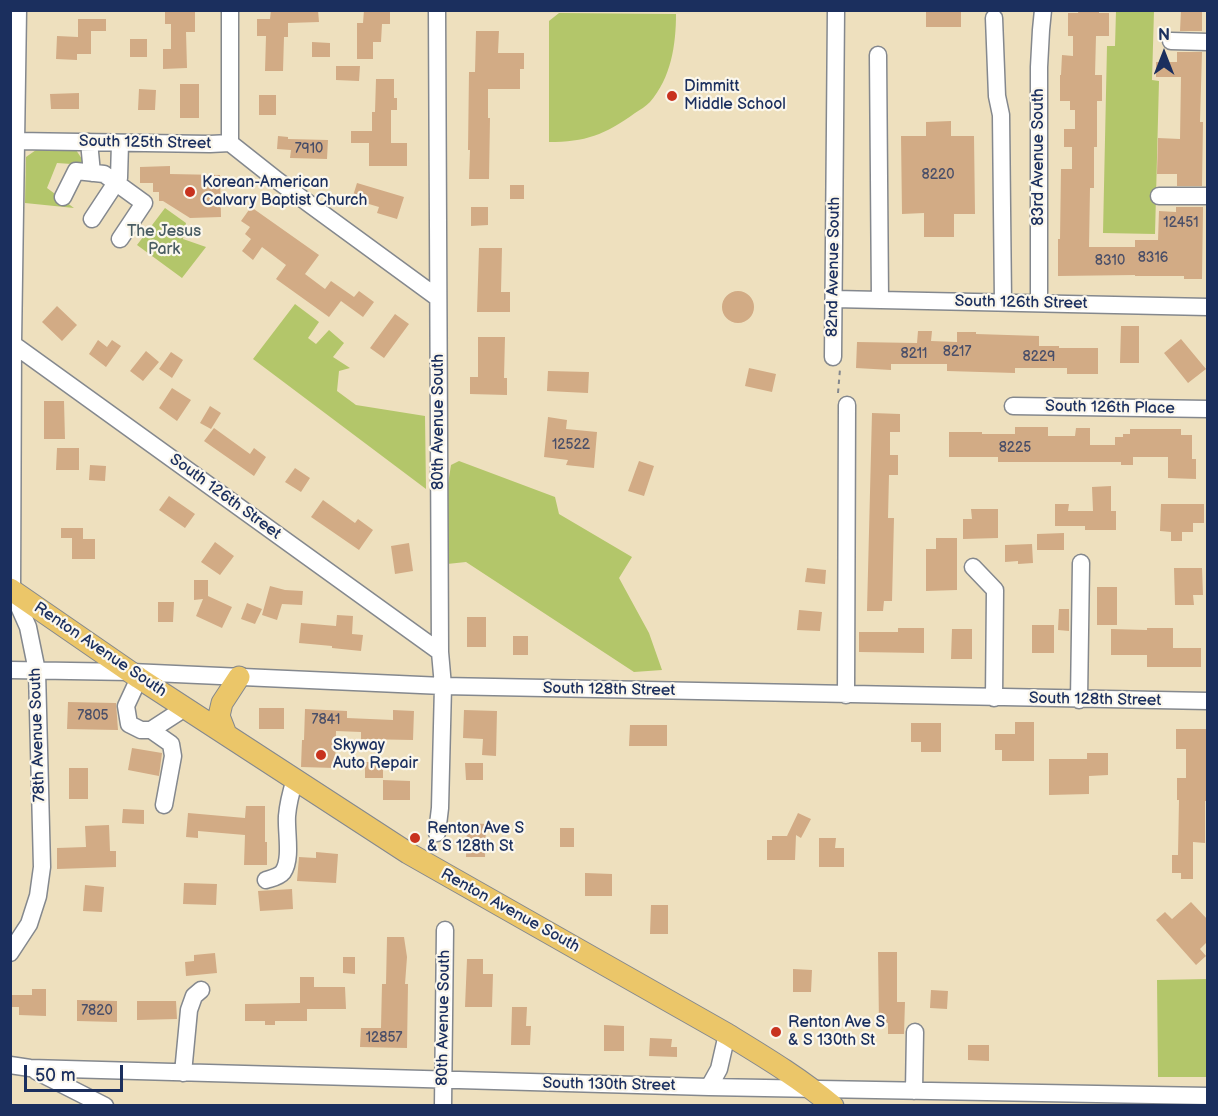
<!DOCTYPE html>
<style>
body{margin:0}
#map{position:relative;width:1218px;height:1116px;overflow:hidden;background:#eee0be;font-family:"Balsamiq Sans",sans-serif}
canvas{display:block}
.frame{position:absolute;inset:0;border:12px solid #1b2f5e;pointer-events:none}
.north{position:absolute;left:1134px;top:24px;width:60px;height:60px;-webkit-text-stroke:4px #fbf7ec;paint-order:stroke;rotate:0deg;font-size:16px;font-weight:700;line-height:24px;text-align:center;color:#1b2f5e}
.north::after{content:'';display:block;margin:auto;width:21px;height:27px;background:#1b2f5e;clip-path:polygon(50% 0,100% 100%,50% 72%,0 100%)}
.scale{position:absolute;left:24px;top:1065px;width:99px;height:27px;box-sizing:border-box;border:3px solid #1b2f5e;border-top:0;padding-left:8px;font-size:18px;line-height:21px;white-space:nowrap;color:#1b2f5e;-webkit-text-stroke:4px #fbf7ec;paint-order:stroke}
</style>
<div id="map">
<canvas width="1218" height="1116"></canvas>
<div class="frame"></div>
<div class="north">N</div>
<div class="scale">50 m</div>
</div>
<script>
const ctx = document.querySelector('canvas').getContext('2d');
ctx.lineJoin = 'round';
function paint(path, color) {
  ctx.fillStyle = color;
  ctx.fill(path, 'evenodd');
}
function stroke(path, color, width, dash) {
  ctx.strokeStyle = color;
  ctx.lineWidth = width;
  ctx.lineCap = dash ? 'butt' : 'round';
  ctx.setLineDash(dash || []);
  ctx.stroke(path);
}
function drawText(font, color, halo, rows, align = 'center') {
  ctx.font = font + ' "Balsamiq Sans",sans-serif';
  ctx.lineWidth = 4.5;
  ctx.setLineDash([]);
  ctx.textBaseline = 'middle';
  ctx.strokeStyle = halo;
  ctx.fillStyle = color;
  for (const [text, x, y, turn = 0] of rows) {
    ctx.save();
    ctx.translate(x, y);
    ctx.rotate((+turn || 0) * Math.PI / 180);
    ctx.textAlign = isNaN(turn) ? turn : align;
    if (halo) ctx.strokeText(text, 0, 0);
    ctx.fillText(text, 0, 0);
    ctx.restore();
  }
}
paint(new Path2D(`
 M1116 11H1154L1152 80 1159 81 1155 234 1103 233 1107 46H1115Z
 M559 13 676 14C676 45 671 78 650 102 646 106 640 110 635 113 605 135 585 142 549 142V21Z
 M36 150H76L86 165 57 163 47 188 74 208 25 203 26 157Z
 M165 208 186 223 183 239 206 247 182 278 137 245Z
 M295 304 319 322 308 338 316 344 329 330 344 343 333 357 350 368 339 371 337 391 356 405 425 416 426 489 253 359Z
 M459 461 555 497 559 514 632 557 619 578 649 633 662 670 634 672 466 562 447 564 448 484 451 465Z
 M1207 979V1077H1158L1157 980Z`), '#b3c66a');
paint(new Path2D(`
 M165 10H195V32H186L187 68 163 69V49H171V24H165Z
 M271 10H318L319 22 288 23V37H284L283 71H265L266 36H257V19H270Z
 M364 10H390V24H382L381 42H373V59H357V23H363Z
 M926 10H961V27H926Z
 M1079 10H1099V13H1109V36H1096L1095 75H1102V101H1097V147H1094V188H1090L1089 247H1135V240H1158L1159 211 1176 212V207H1203L1202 279H1184V276H1135V275L1058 276V239H1060L1061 169H1072V147H1064V129H1075V110H1070V101H1060V75H1061L1062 55 1073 56V36H1068V13H1078Z
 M1181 10H1202V31H1180Z
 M78 19H106V31H91V54H77V60L56 59 57 36 78 37Z
 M476 31H499L498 53H524V69H520V89H488V118H490L489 179H469L470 150H468L469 72H475Z
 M130 39H147V57H130Z
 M312 42 330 43V57H312Z
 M1177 52H1202L1200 122H1203L1202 186H1177V174H1157L1158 138 1180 139 1181 77H1156V62H1177Z
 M336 66H360L359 81 336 80Z
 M376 79H394V98H397V110H391V143H407V166H369V143H351V131H372V112H375Z
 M180 84H199V118H180Z
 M139 89 156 90 155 110H138Z
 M79 93V109H51L50 94Z
 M259 95H276V115H259Z
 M951 121V136H974L975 214H954V237H924V213L902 214 901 136H926V122Z
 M278 136 288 137V139L328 140 327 159 290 158 291 150 277 149Z
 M170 166V174L220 175 221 217 190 218 163 201H159V192H153V183H140V167Z
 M357 183 404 197 397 219 377 213 379 207 352 199Z
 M510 185H524V199H510Z
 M251 207 319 255 305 274 325 289 331 281 354 297 359 291 374 302 363 317 341 301 329 317 276 279 286 265 262 247 253 260 242 251 251 239 245 234 250 227 241 221Z
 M471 207H488V225L471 226Z
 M479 248H502L501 292H510V312H477Z
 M722 307a16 16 0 1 1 32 0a16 16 0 1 1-32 0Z
 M57 306 77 325 62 341 42 322Z
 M395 314 409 324 384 358 370 348Z
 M1121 326H1139V363H1120Z
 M918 331H932L931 341 957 342V332H976V334L1039 336V346H1059V348H1098V374H1067V368H1015V373L947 371V364H891V370L856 368 857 342 917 343Z
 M478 337H505L504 378H507V395L470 394V377H478Z
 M1181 339 1206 369 1188 383 1164 353Z
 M98 340 107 347 112 340 121 346 106 367 89 354Z
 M146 351 159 362 143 381 130 371Z
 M171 352 183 360 172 378 159 369Z
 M749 368 776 374 772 392 745 386Z
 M548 371 589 372 588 393 547 391Z
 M172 388 191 400 177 421 159 408Z
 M44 401H64L65 439H44Z
 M210 406 221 413 211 429 200 423Z
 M872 413 900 414V432H890V455H898V475H889L888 518H894L892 601H884L883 611H867Z
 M548 417 567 420 566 429 597 432 594 468 566 465 568 460 544 457Z
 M1015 427H1048V436H1075L1076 428H1090V445H1115V437H1123V434H1130V429H1181V435H1192V459H1196V479L1168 478V457H1133V465H1121V462H998V457H949V432H982V434H1015Z
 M214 428 250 454 254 448 266 457 254 476 204 441Z
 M57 448H79V470H56Z
 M639 461 654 466 644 496 628 491Z
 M90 465 106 466 105 481 89 480Z
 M295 468 310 478 301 492 285 482Z
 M1111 486V511H1116V530H1085V526H1055V504H1069L1068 511H1093L1092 487Z
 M169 496 195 514 185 528 159 510Z
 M323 500 355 523 358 519 373 530 359 550 311 517Z
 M1161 504H1204V523H1193V532H1182V541H1171V532L1160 531Z
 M971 509H998V538L963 539V519H972Z
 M61 528H83V539H95V559H72V538H61Z
 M1064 533V550H1037V534Z
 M936 538H957V590L926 591V549H936Z
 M215 542 234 556 220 575 201 562Z
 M409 543 413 571 395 574 391 546Z
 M1032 544 1033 563 1018 564V561L1005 562V545Z
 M807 568 826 570 825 584 805 582Z
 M1174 568H1202L1203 595H1193L1194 605H1175Z
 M194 580H208V596L232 607 222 628 196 616 203 599 194 600Z
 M270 586 285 590 303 591 302 605 282 604 277 620 262 615Z
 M1097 587H1117V625H1097Z
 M158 602H174L173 622H158Z
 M247 603 262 609 255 624 241 619Z
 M1059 609H1069V631L1058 630Z
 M799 610 822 612 820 631 797 630Z
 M337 615 353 616 352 634 363 635 361 651 332 648V646L299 643 301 623 336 626Z
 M467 617H486V647H467Z
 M1032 625H1054V653H1032Z
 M898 628H924V653L859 652V632H898Z
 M1147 628H1173V648H1201V667H1147V655H1111V629L1147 630Z
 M952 629H972V659H951Z
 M513 636H528V655H513Z
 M68 702 116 703 118 730 67 729Z
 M259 708H284V729H259Z
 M305 709 347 711V718L393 720V710L414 711 413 740 361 739V732L336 731 335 768 301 767 302 740H304Z
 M464 710 497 711 496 756 482 755 483 739 463 738Z
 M1015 722H1034V761H1002V750H995V734H1015Z
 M911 723H941V752H921V742H911Z
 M630 725H667V746H629Z
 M1176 729H1208L1207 801H1205V843L1193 842V879H1181V873H1172V855H1178L1179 800H1177V778H1186V749H1176Z
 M132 748 162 753 159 776 128 770Z
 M1087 753H1108V775L1089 776V794L1049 795V759H1087Z
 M365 762H383V778H365Z
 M465 763H483V780H466Z
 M69 768H88V799H69Z
 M383 780 410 781V800H383Z
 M246 806H265V842H267V865H244L245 835 198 831V838L186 837 188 813 245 818Z
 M123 809 144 810V824L122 823Z
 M798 813 811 819 801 838 796 835 795 860H767V840H772V836H787Z
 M467 823 486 824 485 857H466Z
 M109 825 110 851H116V867L57 869V848L86 847 85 826Z
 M560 828H574V847H560Z
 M819 838H836L835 848H844V867H819Z
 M316 852 338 854 336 883 297 881 299 857 316 858Z
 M585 873 612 874V896H585Z
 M184 883 217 884 216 905 183 904Z
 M85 885 104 887 102 912 83 911Z
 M292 889 293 909 260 911 258 891Z
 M1191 902 1208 920V941L1200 949 1206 956 1196 965 1156 920 1165 912 1172 919Z
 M651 905H668V934H650Z
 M387 937H404L407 957 405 984H408L407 1048 360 1047 361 1028H381L382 984H386Z
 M878 952H897V1002H905L904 1034H888V1023H879Z
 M215 953 217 973 186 976 185 962 194 961V955Z
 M343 957H355V974L343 973Z
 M467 959H483V974H493L492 1007H465Z
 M793 969 812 970 811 992H793Z
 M300 977H314V987H345L346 1009H307V1021H275V1025H265V1021H245V1004L300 1003Z
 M32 989H46V1016L19 1015V1007H10V995H32Z
 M931 990 948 991 947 1009 930 1008Z
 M77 1000 117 1001V1022L77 1021Z
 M137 1001H176L177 1019 137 1020Z
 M512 1007H527L526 1026H531L530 1045H511Z
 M604 1025 624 1026V1051H604Z
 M650 1038 672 1039 671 1047H677V1057L649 1056Z
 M968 1045H989V1061L968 1060Z`), '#d2ab85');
const minor = new Path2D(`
 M230 10V143
 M994 18 997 96 1001 115 1003 302
 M1171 41 1208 42
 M878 55 880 300
 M16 141 210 144 230 143 278 181 438 298
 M89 142 92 173
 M1159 196H1208
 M63 197 76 171 104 174 144 203 120 239
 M92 219 119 178 120 143
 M834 299 1208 307
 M1039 303V67L1041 30 1043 10
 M10 342 440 652
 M833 357 836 10
 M1013 406 1208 409
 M973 567 995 590 994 698
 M10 670 131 672 443 686 1208 701
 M139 678 126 706 129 724 141 730H151L185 708
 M846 695 847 405
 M1079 700 1081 563
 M151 730 171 744 173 756 164 805
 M437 833 440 808 443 686 440 652 437 10
 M266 880C272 878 279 877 283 872 292 859 286 832 287 816 288 804 291 792 295 779
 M10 953 29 924 38 896 42 867 37 671 28 627 12 591 13 343 18 10
 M10 1065 30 1068 709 1087 1208 1096
 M36 1071 105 1106
 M183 1073 189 1010 194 996 201 990
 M709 1087 719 1069 727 1034
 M914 1091 915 1032
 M443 1106 445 930`);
const major = new Path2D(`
 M10 589 139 678 408 853 727 1034C763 1056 800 1078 833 1106
 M226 734 219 716 222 703 239 677`);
stroke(minor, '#84888e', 19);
stroke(major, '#84888e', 23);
stroke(new Path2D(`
 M838 393 840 369`), '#84888e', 2, [4.5, 4.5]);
stroke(minor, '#fff', 16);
stroke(major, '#ebc669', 21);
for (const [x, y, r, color] of [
 [672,96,6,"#c8321e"],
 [190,192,6,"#c8321e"],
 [321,755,6,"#c8321e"],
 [415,838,6,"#c8321e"],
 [776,1032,6,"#c8321e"]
]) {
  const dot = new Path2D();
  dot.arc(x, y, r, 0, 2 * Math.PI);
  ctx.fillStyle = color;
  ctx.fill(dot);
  stroke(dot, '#fbf7ec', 2);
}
drawText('14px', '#494e68', null, [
 ["7910",309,149],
 ["8220",938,175],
 ["12451",1181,223],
 ["8316",1153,258],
 ["8310",1110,261],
 ["8217",957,352],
 ["8211",914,354],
 ["8229",1039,357],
 ["12522",571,445],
 ["8225",1015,448],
 ["7805",93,716],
 ["7841",326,720],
 ["7820",97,1011],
 ["12857",384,1038]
]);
drawText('16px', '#1b2f5e', '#fbf7ec', [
 ["Dimmitt",684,87],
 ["Middle School",684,105],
 ["Korean-American",202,183],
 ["Calvary Baptist Church",202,201],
 ["Skyway",333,746],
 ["Auto Repair",333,764],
 ["Renton Ave S",427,829],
 ["& S 128th St",427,847],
 ["Renton Ave S",788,1023],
 ["& S 130th St",788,1041]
], 'left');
drawText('16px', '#1b2f5e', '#fbf7ec', [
 ["South 125th Street",145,143,1],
 ["83rd Avenue South",1039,157,-90],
 ["82nd Avenue South",834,267,-89],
 ["South 126th Street",1021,303,1],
 ["South 126th Place",1110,408,1],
 ["80th Avenue South",439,422,-90],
 ["South 126th Street",225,497,36],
 ["Renton Avenue South",100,650,34],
 ["South 128th Street",609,690,1],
 ["South 128th Street",1095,700,1],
 ["78th Avenue South",38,735,-92],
 ["Renton Avenue South",510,911,29],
 ["80th Avenue South",444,1018,-89],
 ["South 130th Street",609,1085,1]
]);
drawText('16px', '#495c62', '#fbf7ec', [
 ["The Jesus",164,232],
 ["Park",164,250]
]);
</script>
